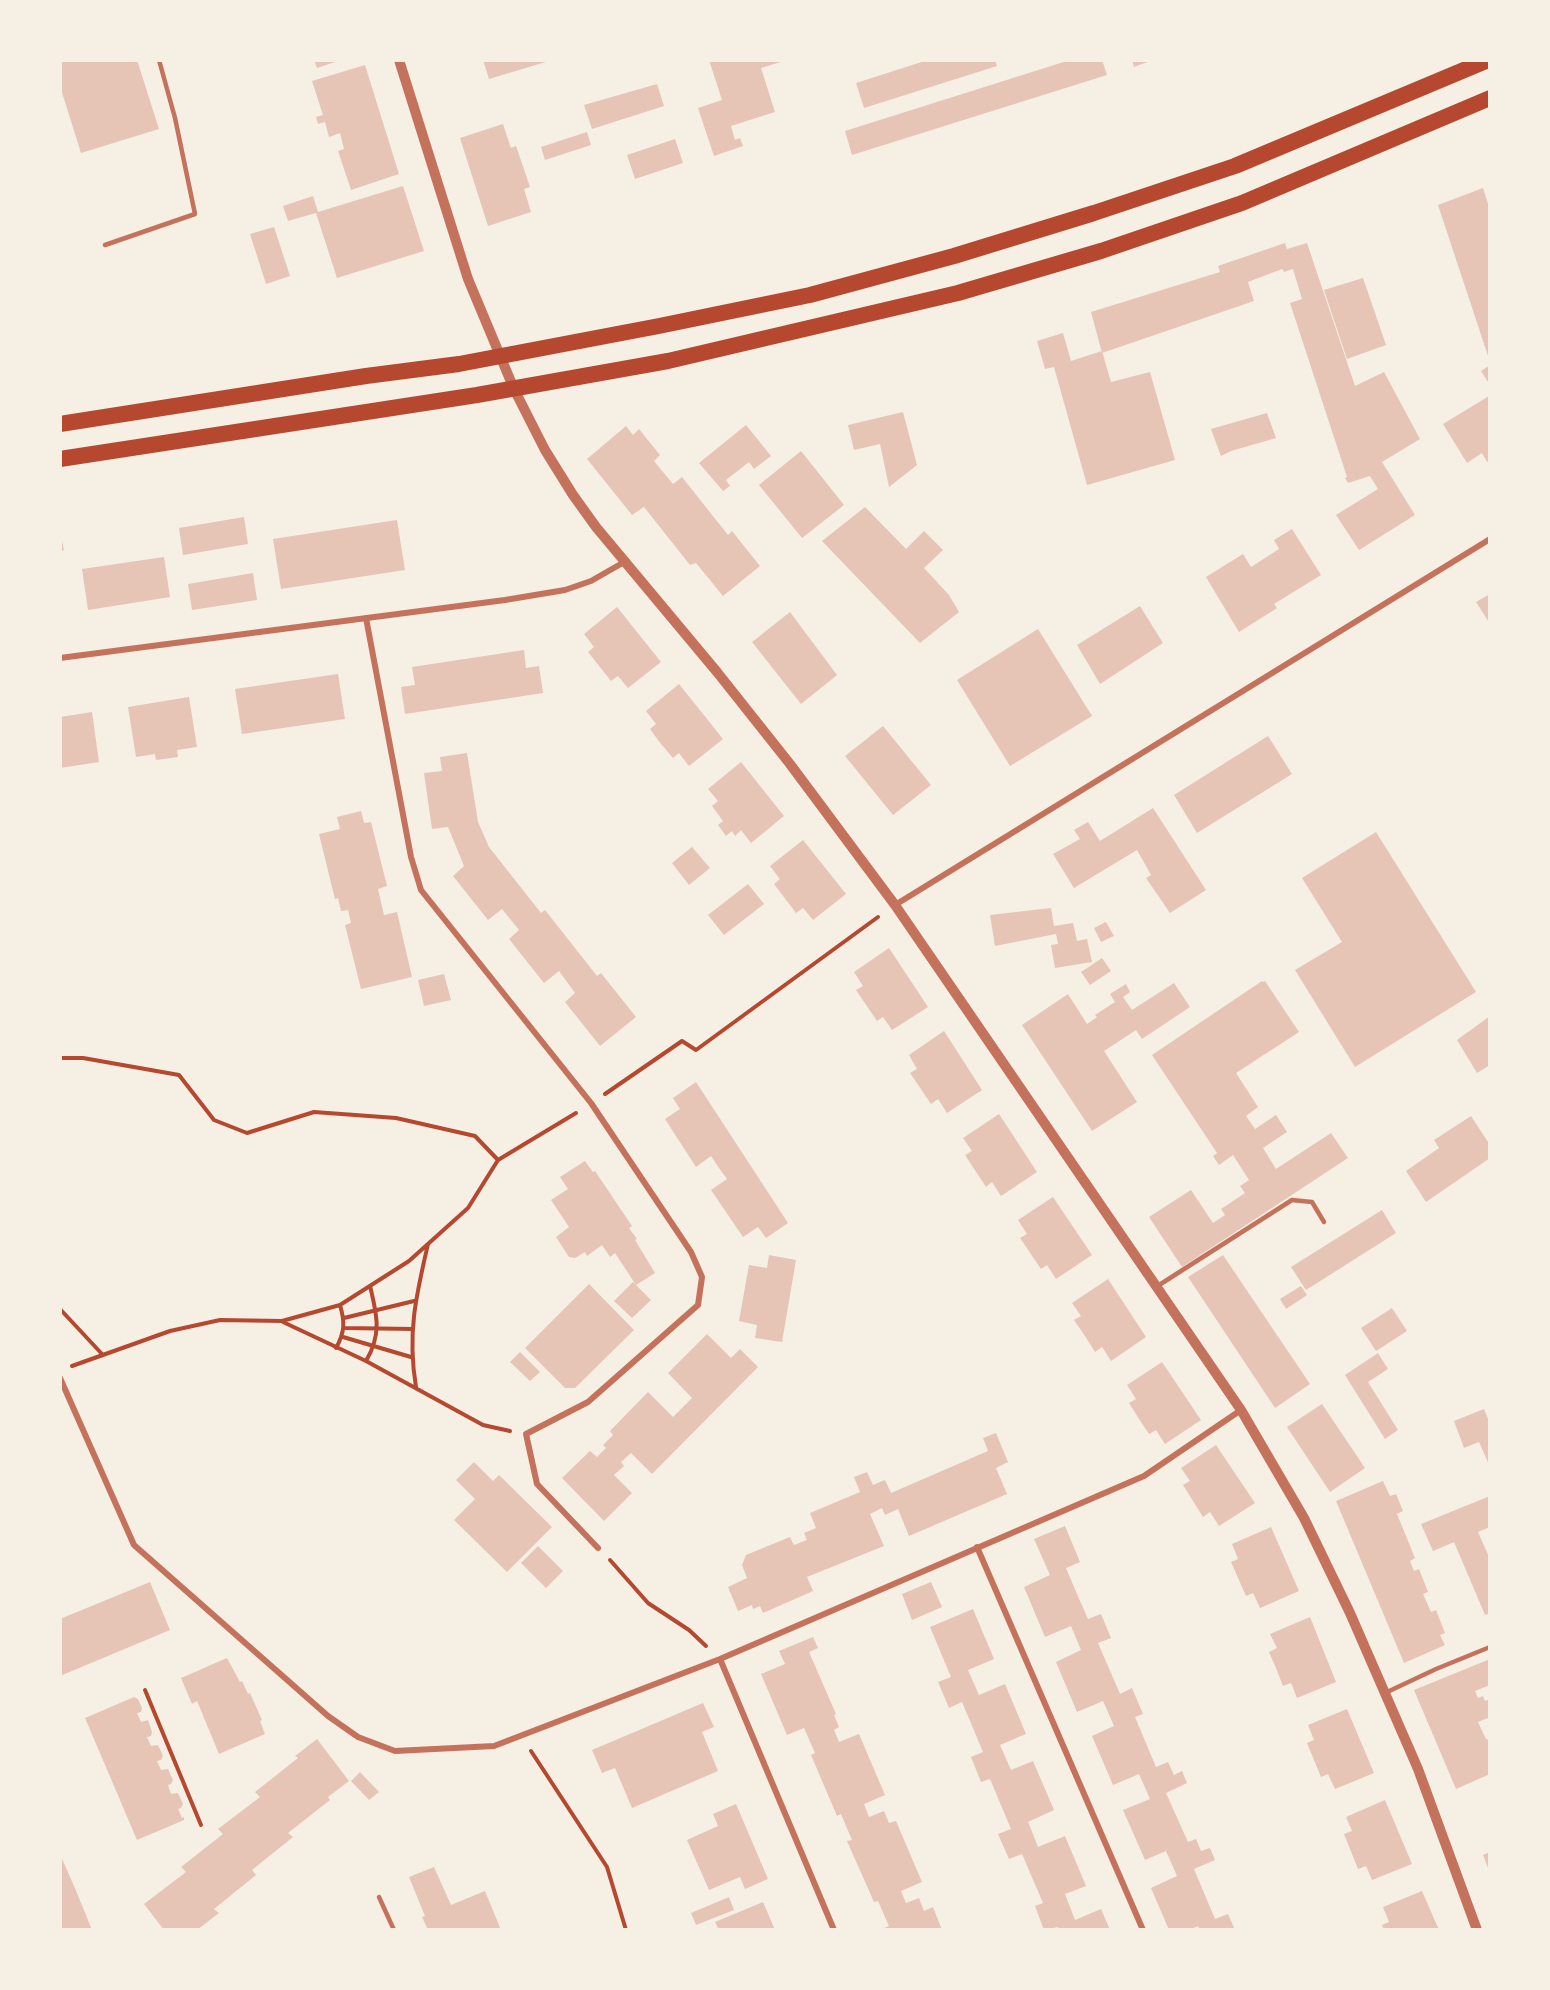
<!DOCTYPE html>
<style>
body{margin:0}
#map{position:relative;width:1550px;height:1990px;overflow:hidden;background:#f6efe4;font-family:Manrope,sans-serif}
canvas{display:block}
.frame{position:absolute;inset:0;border:62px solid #f6efe4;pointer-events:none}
</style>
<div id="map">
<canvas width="1550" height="1990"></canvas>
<div class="frame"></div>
</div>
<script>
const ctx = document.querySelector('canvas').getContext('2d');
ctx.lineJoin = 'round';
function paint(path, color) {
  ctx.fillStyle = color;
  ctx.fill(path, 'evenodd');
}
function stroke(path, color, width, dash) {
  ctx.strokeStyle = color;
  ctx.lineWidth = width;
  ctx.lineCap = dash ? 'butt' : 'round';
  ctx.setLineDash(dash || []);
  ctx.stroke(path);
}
paint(new Path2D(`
 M60 60H137L159 129 81 153 60 86Z
 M314 60H341L317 68Z
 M483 60H549V61L489 79Z
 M709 60 784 61 761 68 775 112 731 126 735 140 740 138 743 146 714 156 698 108 722 100Z
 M928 60H995L997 66 864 108 856 83Z
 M1070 60H1102L1107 75 852 155 845 131Z
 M1132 60H1153L1134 67Z
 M365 65 399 174 351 190 338 151 344 149 340 133 329 137 325 122 318 124 316 117 323 115 312 81Z
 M657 84 664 106 592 129 584 105Z
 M503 124 511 148 516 146 530 187 524 189 531 212 488 226 460 138Z
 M587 132 591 145 545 160 541 147Z
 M675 139 683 163 635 179 627 155Z
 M403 186 424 251 337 278 316 213 288 221 283 206 313 196 318 212Z
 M1483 188 1490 210V362L1438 205Z
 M274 227 290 276 266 284 250 234Z
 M1285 243 1287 249 1307 243 1355 386 1384 372 1420 439 1382 462 1415 515 1359 550 1336 515 1378 489 1370 476 1348 483 1345 478 1347 477 1290 303 1302 299 1293 269 1284 272 1282 269 1248 282 1254 301 1102 353 1091 312 1220 272 1218 266Z
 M1363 278 1386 345 1347 359 1324 290Z
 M1063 333 1071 361 1102 351 1111 382 1150 372 1175 460 1087 485 1054 367 1045 369 1037 341Z
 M1490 365V385L1481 371Z
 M1489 396 1490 460 1487 462 1482 453 1467 463 1443 424Z
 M903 412 917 465 889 487 880 444 854 450 848 425Z
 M1267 413 1276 438 1231 451 1221 456 1211 429Z
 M746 425 771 456 754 469 749 462 726 480 730 486 723 491 699 463Z
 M626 426 633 435 639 429 660 455 654 461 673 484 682 477 728 535 732 531 760 566 723 596 696 563 690 565 644 507 632 515 587 459Z
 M801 451 844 505 802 538 759 485Z
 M865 507 906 549 924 531 943 550 924 568 949 595 959 612 920 643 822 541Z
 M244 517 248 544 183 555 179 528Z
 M397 520 405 570 281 589 273 539Z
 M1292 529 1321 575 1274 604 1277 608 1239 632 1206 577 1243 554 1251 567 1279 549 1274 540Z
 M60 532 64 550 60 551Z
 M164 557 170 597 88 610 82 569Z
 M253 573 257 600 192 610 188 584Z
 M1490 594V624L1476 602Z
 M1140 606 1163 643 1100 684 1077 645Z
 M617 607 661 662 628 688 618 676 611 681 588 652 594 647 584 634Z
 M790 612 837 675 801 704 752 642Z
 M1038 629 1092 716 1010 766 957 680Z
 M524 650 526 668 539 666 543 693 405 714 401 687 415 685 412 667Z
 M338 674 345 719 242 734 235 689Z
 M679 684 723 739 689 766 679 753 673 758 661 744 650 729 656 724 646 711Z
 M189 697 197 747 177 750 178 757 156 760 155 754 136 757 128 707Z
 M92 712 99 762 60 768V717Z
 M883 726 931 785 893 815 845 756Z
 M1268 736 1292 774 1197 833 1174 795Z
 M467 753 478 822 489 847 541 913 545 910 597 976 601 973 636 1017 600 1046 565 1002 575 993 559 971 544 983 509 939 519 930 502 909 488 920 453 876 464 866 448 827 432 829 424 773 442 771 440 757Z
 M741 762 784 816 751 843 741 830 735 836 732 831 726 836 718 825 723 821 712 806 718 801 708 789Z
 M1153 808 1206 890 1170 913 1146 878 1151 875 1137 850 1074 888 1053 854 1080 839 1074 830 1088 822 1100 841Z
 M361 811 364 823 371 822 387 886 378 889 384 915 397 912 412 977 361 989 345 925 351 923 348 910 341 911 338 898 335 899 319 834 340 829 337 817Z
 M1376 832 1476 992 1355 1067 1295 970 1342 942 1302 878Z
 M803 840 846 894 813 920 803 908 796 913 774 884 780 879 770 866Z
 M692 847 710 868 689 885 672 863Z
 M748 884 764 904 724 935 708 915Z
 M1051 908 1054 926 1073 923 1077 941 1087 939 1092 962 1055 968 1051 945 1058 944 1056 934 995 946 990 915Z
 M1106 922 1114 936 1101 942 1094 928Z
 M889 948 928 1007 892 1030 883 1017 877 1021 856 990 863 986 854 972Z
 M1102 958 1111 971 1090 985 1081 972Z
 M444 974 451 1000 424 1006 418 980Z
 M1262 981 1263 982 1265 981 1299 1032 1236 1073 1258 1107 1246 1116 1255 1129 1276 1115 1287 1132 1263 1148 1276 1169 1331 1133 1348 1158 1182 1267 1149 1217 1191 1190 1213 1223 1225 1215 1221 1209 1245 1193 1240 1186 1249 1180 1233 1155 1219 1165 1213 1156 1217 1153 1152 1055Z
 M1174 983 1190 1007 1142 1039 1136 1030 1104 1051 1137 1102 1092 1131 1022 1025 1068 994 1087 1024 1097 1017 1095 1015 1115 1002 1110 994 1126 984 1130 992 1123 997 1132 1010Z
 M1490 1016V1065L1477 1073 1457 1040Z
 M944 1031 982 1090 947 1113 938 1099 931 1104 910 1073 917 1069 909 1055Z
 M696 1082 788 1223 766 1238 758 1227 743 1237 711 1190 727 1179 719 1168 711 1156 696 1167 665 1119 680 1109 673 1098Z
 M999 1114 1037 1172 1001 1196 992 1182 986 1187 965 1155 972 1151 963 1138Z
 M1471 1116 1490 1145V1158L1426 1202 1406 1171 1439 1148 1434 1140Z
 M585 1161 593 1172 595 1171 632 1226 629 1228 637 1239 635 1240 655 1273 636 1285 651 1300 632 1318 614 1301 633 1282 636 1285 615 1253 610 1257 602 1245 587 1256 585 1252 575 1258 569 1257 556 1237 569 1227 551 1200 568 1189 560 1177Z
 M1053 1197 1092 1255 1056 1279 1047 1265 1041 1269 1020 1238 1027 1234 1018 1220Z
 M1382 1210 1396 1233 1306 1290 1291 1267Z
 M769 1255 796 1260 782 1342 755 1338 757 1325 739 1321 749 1265 767 1268Z
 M1223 1255 1310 1384 1275 1408 1188 1277Z
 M1108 1279 1146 1337 1111 1361 1102 1347 1095 1352 1085 1336 1074 1320 1081 1316 1072 1303Z
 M589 1284 634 1330 575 1388H565L525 1348Z
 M1301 1286 1307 1295 1286 1309 1280 1299Z
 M1392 1308 1407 1331 1376 1351 1361 1328Z
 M707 1334 731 1358 740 1349 758 1367 652 1474 631 1453 621 1462 624 1466 614 1475 632 1493 604 1521 562 1478 590 1451 597 1457 606 1448 603 1445 613 1435 610 1431 648 1392 673 1417 692 1398 668 1373Z
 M520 1352 540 1372 530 1381 510 1362Z
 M1378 1353 1388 1369 1368 1382 1398 1430 1385 1439 1345 1375Z
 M1162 1362 1201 1420 1165 1444 1156 1430 1149 1434 1139 1419 1129 1403 1136 1399 1127 1385Z
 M1322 1404 1365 1468 1330 1492 1287 1427Z
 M1484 1409 1490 1424V1467L1479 1442 1464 1448 1454 1421Z
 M996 1433 1008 1462 996 1468 1007 1494 909 1536 898 1509 885 1515 882 1508 870 1514 884 1546 807 1577 813 1591 763 1613 760 1606 753 1609 752 1605 738 1611 728 1587 747 1578 742 1565 746 1555 790 1537 794 1545 807 1540 804 1533 816 1528 810 1513 860 1492 854 1477 867 1472 873 1485 885 1480 891 1493 988 1451 983 1438Z
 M1216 1445 1255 1503 1219 1526 1210 1512 1203 1517 1183 1485 1190 1481 1181 1468Z
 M474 1462 493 1481 499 1475 552 1527 507 1572 454 1520 475 1499 456 1480Z
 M1383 1481 1390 1496 1396 1494 1403 1511 1397 1514 1415 1558 1410 1561 1414 1571 1419 1569 1428 1592 1423 1594 1431 1612 1436 1610 1445 1633 1440 1635 1445 1645 1404 1663 1336 1501Z
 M1490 1496V1527L1478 1532 1490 1559V1613L1485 1615 1454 1542 1433 1551 1421 1524Z
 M1065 1526 1080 1562 1066 1568 1077 1594 1088 1619 1101 1614 1111 1638 1098 1643 1120 1694 1132 1688 1143 1714 1135 1717 1156 1767 1168 1762 1174 1775 1182 1771 1187 1783 1166 1793 1188 1842 1196 1839 1201 1851 1210 1848 1215 1860 1194 1869 1215 1919 1228 1914 1235 1930H1200L1198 1926 1189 1930H1169L1151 1888 1177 1876 1166 1851 1145 1860 1123 1810 1150 1799 1139 1774 1113 1785 1092 1736 1114 1726 1103 1701 1077 1712 1056 1662 1081 1650 1071 1626 1045 1637 1024 1587 1050 1575 1034 1539Z
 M1271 1527 1299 1591 1260 1608 1253 1593 1246 1596 1231 1562 1238 1559 1232 1544Z
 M538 1546 563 1571 546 1588 521 1563Z
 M150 1582 170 1630 60 1676V1619Z
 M931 1582 942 1607 912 1620 902 1594Z
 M973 1609 994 1659 968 1670 979 1695 1005 1684 1026 1734 1000 1745 1011 1770 1033 1761 1054 1810 1028 1822 1033 1834 1038 1847 1065 1836 1086 1886 1065 1894 1075 1920 1101 1909 1110 1930H1059L1058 1927 1044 1930 1035 1906 1043 1903 1022 1854 1009 1859 998 1834 1011 1829 990 1779 981 1782 971 1757 983 1752 962 1702 949 1708 938 1682 951 1677 930 1627Z
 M1310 1617 1336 1682 1297 1698 1291 1683 1283 1686 1276 1668 1269 1652 1277 1648 1270 1634Z
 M813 1637 818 1648 809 1652 836 1714 834 1715 839 1727 834 1730 839 1742 859 1734 885 1795 864 1804 869 1817 884 1811 889 1823 896 1821 922 1882 901 1891 906 1903 919 1898 924 1911 933 1907 942 1930H885L884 1928 889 1926 878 1901 874 1902 847 1841 852 1840 846 1826 841 1814 837 1816 811 1755 815 1753 804 1728 787 1735 761 1674 785 1664 779 1651Z
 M227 1658 240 1682 242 1681 248 1694 250 1693 262 1720 260 1721 265 1734 219 1754 197 1701 192 1704 181 1678Z
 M1490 1659V1685L1475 1691 1478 1698 1483 1696 1485 1701 1490 1699V1717L1478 1722 1486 1739 1490 1740V1774L1456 1789 1414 1690Z
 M134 1697 138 1699 142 1708 141 1712 137 1713 141 1722 148 1720 152 1732 151 1736 147 1737 151 1746 158 1745 163 1756 161 1760 157 1761 161 1770 168 1769 173 1780 171 1784 168 1785 171 1794 178 1793 183 1804 181 1808 178 1809 182 1818 184 1817V1820L137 1840 85 1718Z
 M703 1703 714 1727 702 1732 718 1771 632 1808 615 1768 602 1773 592 1750Z
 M1347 1709 1374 1773 1335 1789 1328 1774 1321 1777 1307 1743 1314 1740 1308 1725Z
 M317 1739 349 1781 328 1797 330 1800 288 1833 293 1837 252 1870 256 1875 214 1909 219 1913 197 1930H164L144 1904 186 1872 181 1867 223 1834 218 1829 260 1797 255 1792 298 1758 295 1756Z
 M360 1772 379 1792 369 1800 351 1781Z
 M1385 1800 1412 1864 1372 1880 1366 1866 1358 1869 1344 1834 1352 1831 1346 1817Z
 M736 1804 768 1879 745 1889 740 1877 709 1890 687 1840 718 1826 713 1814Z
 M1490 1852V1873L1483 1855Z
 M60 1854 77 1893 92 1930H60Z
 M434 1867 451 1905 485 1891 501 1930H428L422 1917 425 1916 409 1877Z
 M1422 1891 1439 1930H1384L1382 1925 1389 1922 1383 1907Z
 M729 1897 734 1910 696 1925 691 1913Z
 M763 1902 775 1930H719L715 1922Z`), '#e6c5b7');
stroke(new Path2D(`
 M60 1058H83L179 1075 214 1120 247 1133 314 1112 396 1118 475 1136 498 1160
 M605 1094 682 1041 696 1050 878 917
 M60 1309 102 1354
 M344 1318 414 1301
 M283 1322 366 1361 483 1425 510 1431
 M345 1328 413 1329
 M343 1337 411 1357
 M336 1348C345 1332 345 1322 340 1305
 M366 1361C382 1334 377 1315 370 1286
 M72 1366 170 1331 220 1320 282 1321 340 1305 409 1261 468 1208 498 1160 576 1113
 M416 1387C407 1334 416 1296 428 1244
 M610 1560 648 1603 689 1630 706 1646
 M145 1690 201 1825
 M531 1751 607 1867 626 1930`), '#b5482f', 4);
stroke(new Path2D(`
 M105 245 195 214 175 118 159 60
 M1156 1287 1292 1200 1312 1202 1324 1222
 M1385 1693 1436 1669 1490 1647
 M379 1897 394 1930`), '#c5725c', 4.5);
stroke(new Path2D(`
 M366 618 411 857 421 890 591 1103 691 1252 702 1277 698 1305 588 1402 526 1434 537 1484 598 1548
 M60 658 505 600 565 590 591 581 626 561
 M895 905 1490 539
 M60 1378 134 1545 328 1716 358 1737 395 1751 494 1746 720 1659 1144 1476 1241 1410
 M977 1547 1143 1930
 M720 1659 834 1930`), '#c5725c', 6);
stroke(new Path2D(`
 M399 60 468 279 514 389 545 450 573 495 596 527 717 672 790 764 895 905 1241 1410 1304 1518 1350 1613 1418 1769 1477 1930`), '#c5725c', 10);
stroke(new Path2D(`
 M60 424 366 376 459 364 659 326 810 295 954 256 1094 213 1235 166 1488 60
 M60 459 477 395 668 361 958 293 1101 251 1242 203 1490 98`), '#b5482f', 16);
</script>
